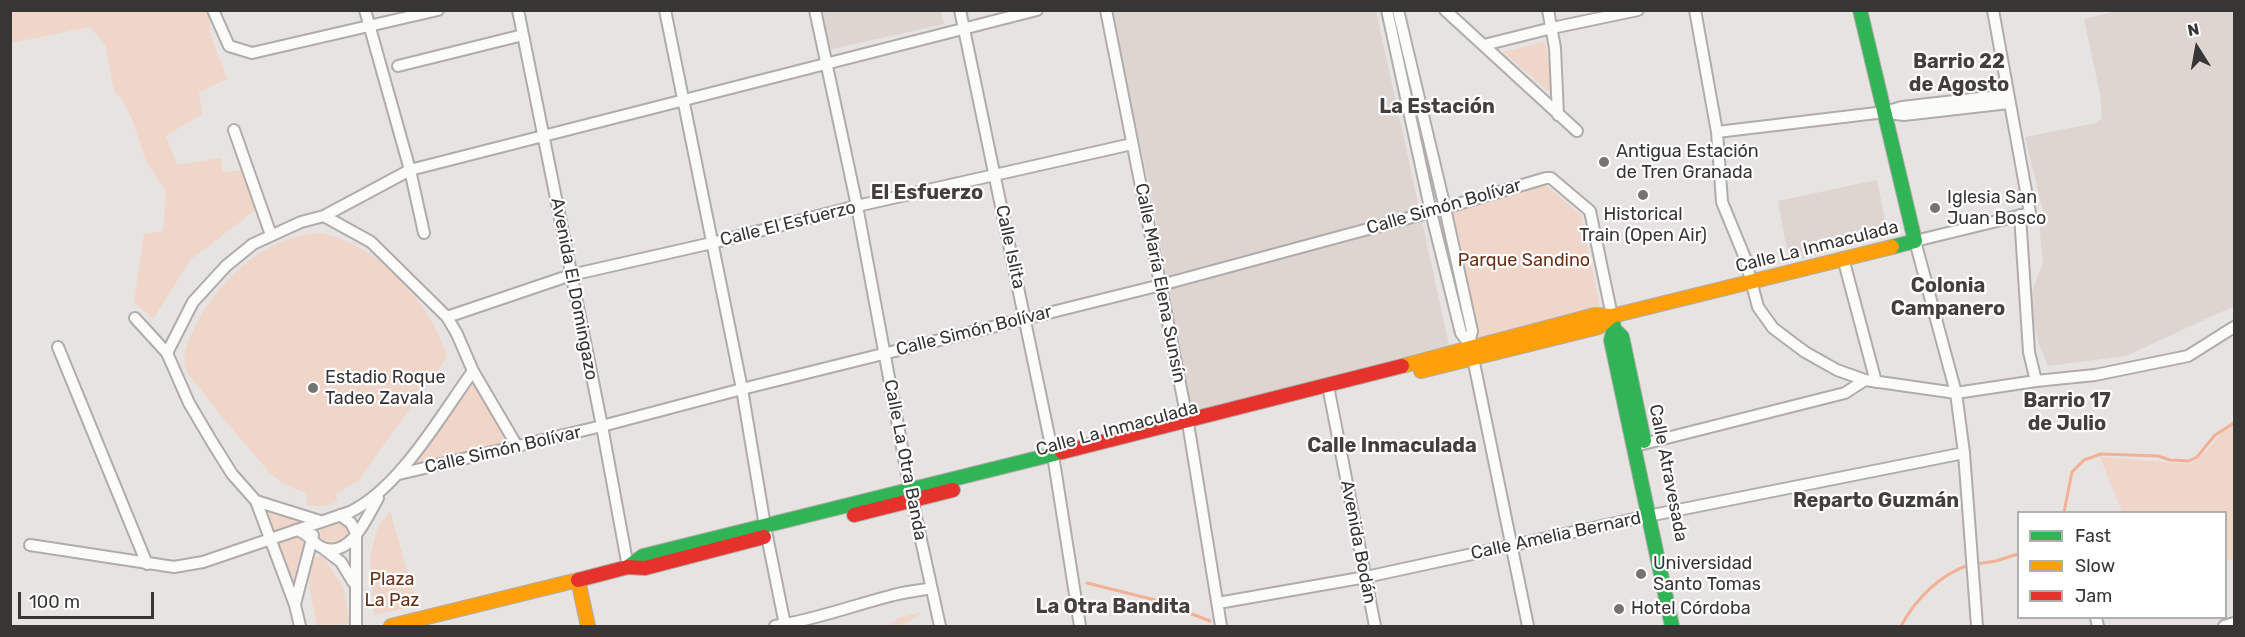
<!DOCTYPE html>
<meta charset="utf-8">
<style>
body{margin:0}
#map{position:relative;width:2245px;height:637px;overflow:hidden;background:#e7e3e1;font-family:Rubik,sans-serif}
canvas{display:block}
.frame{position:absolute;inset:0;border:12px solid #383634;pointer-events:none}
.legend{position:absolute;left:2017px;top:511px;width:210px;height:108px;box-sizing:border-box;background:#fff;border:2px solid #afafae;margin:0;padding:8px 10px;list-style:none;font-size:18px;color:#383634}
.legend li{display:flex;align-items:center;gap:12px;height:30px}
.legend b{width:30px;border:2px solid #afafae}
.north{position:absolute;left:2167px;top:18px;width:60px;height:60px;-webkit-text-stroke:4px #fff;paint-order:stroke;rotate:349deg;font-size:16px;font-weight:700;line-height:24px;text-align:center;color:#383634}
.north::after{content:'';display:block;margin:auto;width:21px;height:27px;background:#383634;clip-path:polygon(50% 0,100% 100%,50% 72%,0 100%)}
.scale{position:absolute;left:18px;top:592px;width:136px;height:27px;box-sizing:border-box;border:3px solid #383634;border-top:0;padding-left:8px;font-size:18px;line-height:21px;white-space:nowrap;color:#383634;-webkit-text-stroke:4px #fff;paint-order:stroke}
</style>
<div id="map">
<canvas width="2245" height="637"></canvas>
<div class="frame"></div>
<ul class="legend">
<li><b style="height:8px;background:#30b455"></b>Fast</li>
<li><b style="height:8px;background:#ff9f0a"></b>Slow</li>
<li><b style="height:8px;background:#e5322d"></b>Jam</li>
</ul>
<div class="north">N</div>
<div class="scale">100 m</div>
</div>
<script>
const ctx = document.querySelector('canvas').getContext('2d');
ctx.lineJoin = 'round';
function paint(path, color) {
  ctx.fillStyle = color;
  ctx.fill(path, 'evenodd');
}
function stroke(path, color, width, dash) {
  ctx.strokeStyle = color;
  ctx.lineWidth = width;
  ctx.lineCap = dash ? 'butt' : 'round';
  ctx.setLineDash(dash || []);
  ctx.stroke(path);
}
function drawText(font, color, halo, rows, align = 'center') {
  ctx.font = font + ' Rubik,sans-serif';
  ctx.lineWidth = 4.5;
  ctx.setLineDash([]);
  ctx.textBaseline = 'middle';
  ctx.strokeStyle = halo;
  ctx.fillStyle = color;
  for (const [text, x, y, turn = 0] of rows) {
    ctx.save();
    ctx.translate(x, y);
    ctx.rotate((+turn || 0) * Math.PI / 180);
    ctx.textAlign = isNaN(turn) ? turn : align;
    if (halo) ctx.strokeText(text, 0, 0);
    ctx.fillText(text, 0, 0);
    ctx.restore();
  }
}
paint(new Path2D(`
 M820 11H941L944 24 828 50Z
 M1111 11H1376L1449 345 1190 412 1154 208Z
 M2117 11H2234V306L2126 356 2048 366 2038 342 2032 315 2030 297 2043 263 2039 222 2042 220 2043 211 2025 137 2096 123 2102 118 2100 94 2084 19Z
 M1877 180 1888 235 1789 262 1778 201Z`), '#ded4d0');
paint(new Path2D(`
 M10 11H211L210 34 227 79 199 92 202 114 166 136 177 165 221 158 223 172 247 170 257 209 190 260 153 319 134 302 144 234 163 231 166 192 146 161 131 116 122 99 114 92 105 44 90 27 11 43Z
 M1545 42 1554 96 1503 52Z
 M1543 183 1581 215 1600 308 1476 341 1446 212Z
 M319 233C374 241 433 304 447 357L358 481 335 494 338 502 324 506H307V493C292 489 281 483 269 472 246 445 223 419 202 391 197 384 188 376 186 369 181 357 188 340 194 329 217 282 264 236 319 233Z
 M474 383 516 445 399 474Z
 M2234 426V559L2226 561V512H2122L2100 457 2191 464 2210 448 2222 432Z
 M261 510H270L301 519 302 522 300 526 274 535Z
 M390 511 417 606 374 615 370 558 377 529Z
 M337 524 344 525 347 529V536L341 540 327 543 320 538 321 529Z
 M298 536 306 545 294 587 277 550V542Z
 M322 556 343 586 350 624 317 626C314 606 303 576 314 557Z
 M922 612 903 626H888L898 618Z`), '#f0d5c9');
stroke(new Path2D(`
 M2064 512 2072 472 2084 460 2101 454 2158 456 2170 460 2189 461 2197 457 2215 435 2234 423
 M1976 564 1996 561 2018 554
 M1087 583 1159 601 1210 621
 M1901 626C1915 600 1940 574 1969 565`), '#f2b197', 3);
const street = new Path2D(`
 M213 10 229 46 252 53 438 10
 M365 10 410 170 424 233
 M518 10 602 426 628 567
 M665 10 742 389 765 526 785 625
 M815 10 857 206 910 490 940 626
 M960 10 1053 455 1080 626
 M1106 10 1189 429 1221 626
 M1387 10 1431 212 1461 333 1469 344 1473 358 1528 626
 M1398 10 1445 208 1472 331 1469 344
 M1445 10 1577 131
 M1548 10 1555 48 1558 115
 M1695 10 1717 132 1722 202 1745 258 1758 307 1773 328 1805 352 1837 370 1865 380 1956 393 2036 381 2095 375 2188 356 2234 327
 M1484 45 1552 28 1638 10
 M398 66 523 35
 M1888 113 1904 115 2009 103
 M234 130 271 235
 M1717 132 1885 112 1902 107 2007 95
 M2020 215 2029 352 2036 381
 M324 216 371 242 447 317 457 334 473 371 517 446
 M1843 258 1876 382
 M447 317 571 275 712 243 857 206 1132 144
 M135 318 167 353
 M58 347 147 564
 M1328 386 1375 626
 M1639 445 1845 393 1865 380
 M399 474 602 426 742 389 1161 285 1431 212 1546 178H1551L1590 211 1612 316
 M256 501 320 521
 M340 515 351 523 356 533V626
 M296 530C310 533 312 544 323 548 351 558 367 517 378 498
 M30 545 174 567 203 562 350 512C400 488 441 415 473 371
 M324 549 341 562 353 582
 M1218 603 1366 577 1648 516 1964 453
 M295 604 313 535
 M2096 618 2098 626
 M300 626 295 605 256 501 232 474 212 442 189 403 167 353 193 302 226 266 253 244 301 222 324 216 410 170 1037 10
 M775 626C814 620 851 606 890 596 903 592 918 591 931 588
 M1977 626 1964 453 1956 393 1915 241 2030 213 1993 10
 M2224 626 2234 623`);
const fast = new Path2D(`
 M1860 10 1915 241 1892 247
 M1612 316 1614 329 1611 340 1672 626
 M1614 329 1622 337 1644 441
 M628 567 643 556 1062 452`);
const slow = new Path2D(`
 M1402 366 1595 315 1612 316 1892 247
 M1421 371 1599 327 1612 316
 M391 626 578 580 588 626`);
const jam = new Path2D(`
 M1062 452 1402 366
 M854 515 953 490
 M578 580 628 567 645 568 764 537`);
stroke(street, '#afacab', 14);
stroke(fast, '#afacab', 16);
stroke(slow, '#afacab', 16);
stroke(jam, '#afacab', 16);
stroke(street, '#fbfbfa', 10);
stroke(fast, '#30b455', 14);
stroke(slow, '#ff9f0a', 14);
stroke(jam, '#e5322d', 14);
for (const [x, y, r, color] of [
 [1604,162,6,"#757371"],
 [1643,195,6,"#757371"],
 [1935,208,6,"#757371"],
 [313,388,6,"#757371"],
 [1641,574,6,"#757371"],
 [1619,609,6,"#757371"]
]) {
  const dot = new Path2D();
  dot.arc(x, y, r, 0, 2 * Math.PI);
  ctx.fillStyle = color;
  ctx.fill(dot);
  stroke(dot, '#fff', 2);
}
drawText('18px', '#383634', '#fff', [
 ["Antigua Estación",1616,152],
 ["de Tren Granada",1616,173],
 ["Iglesia San",1947,198],
 ["Juan Bosco",1947,219],
 ["Historical",1643,215,"center"],
 ["Train (Open Air)",1643,236,"center"],
 ["Estadio Roque",325,378],
 ["Tadeo Zavala",325,399],
 ["Universidad",1653,564],
 ["Santo Tomas",1653,585],
 ["Hotel Córdoba",1631,609]
], 'left');
drawText('18px', '#383634', '#fff', [
 ["Calle Simón Bolívar",1444,207,-16],
 ["Calle El Esfuerzo",788,224,-14],
 ["Calle Islita",1010,247,78],
 ["Calle La Inmaculada",1817,247,-14],
 ["Calle María Elena Sunsín",1160,283,79],
 ["Avenida El Domingazo",574,289,79],
 ["Calle Simón Bolívar",974,331,-14],
 ["Calle La Inmaculada",1117,429,-15],
 ["Calle Simón Bolívar",503,450,-13],
 ["Calle La Otra Banda",905,460,79],
 ["Calle Atravesada",1668,473,79],
 ["Calle Amelia Bernard",1556,536,-12],
 ["Avenida Bodán",1358,542,79]
]);
drawText('18px', '#693017', '#fff', [
 ["Parque Sandino",1524,261],
 ["Plaza",392,580],
 ["La Paz",392,601]
]);
drawText('bold 20px', '#443e3c', '#fff', [
 ["Barrio 22",1959,62],
 ["de Agosto",1959,85],
 ["La Estación",1437,107],
 ["El Esfuerzo",927,193],
 ["Colonia",1948,286],
 ["Campanero",1948,309],
 ["Barrio 17",2067,401],
 ["de Julio",2067,424],
 ["Calle Inmaculada",1392,446],
 ["Reparto Guzmán",1876,501],
 ["La Otra Bandita",1113,607]
]);
</script>
